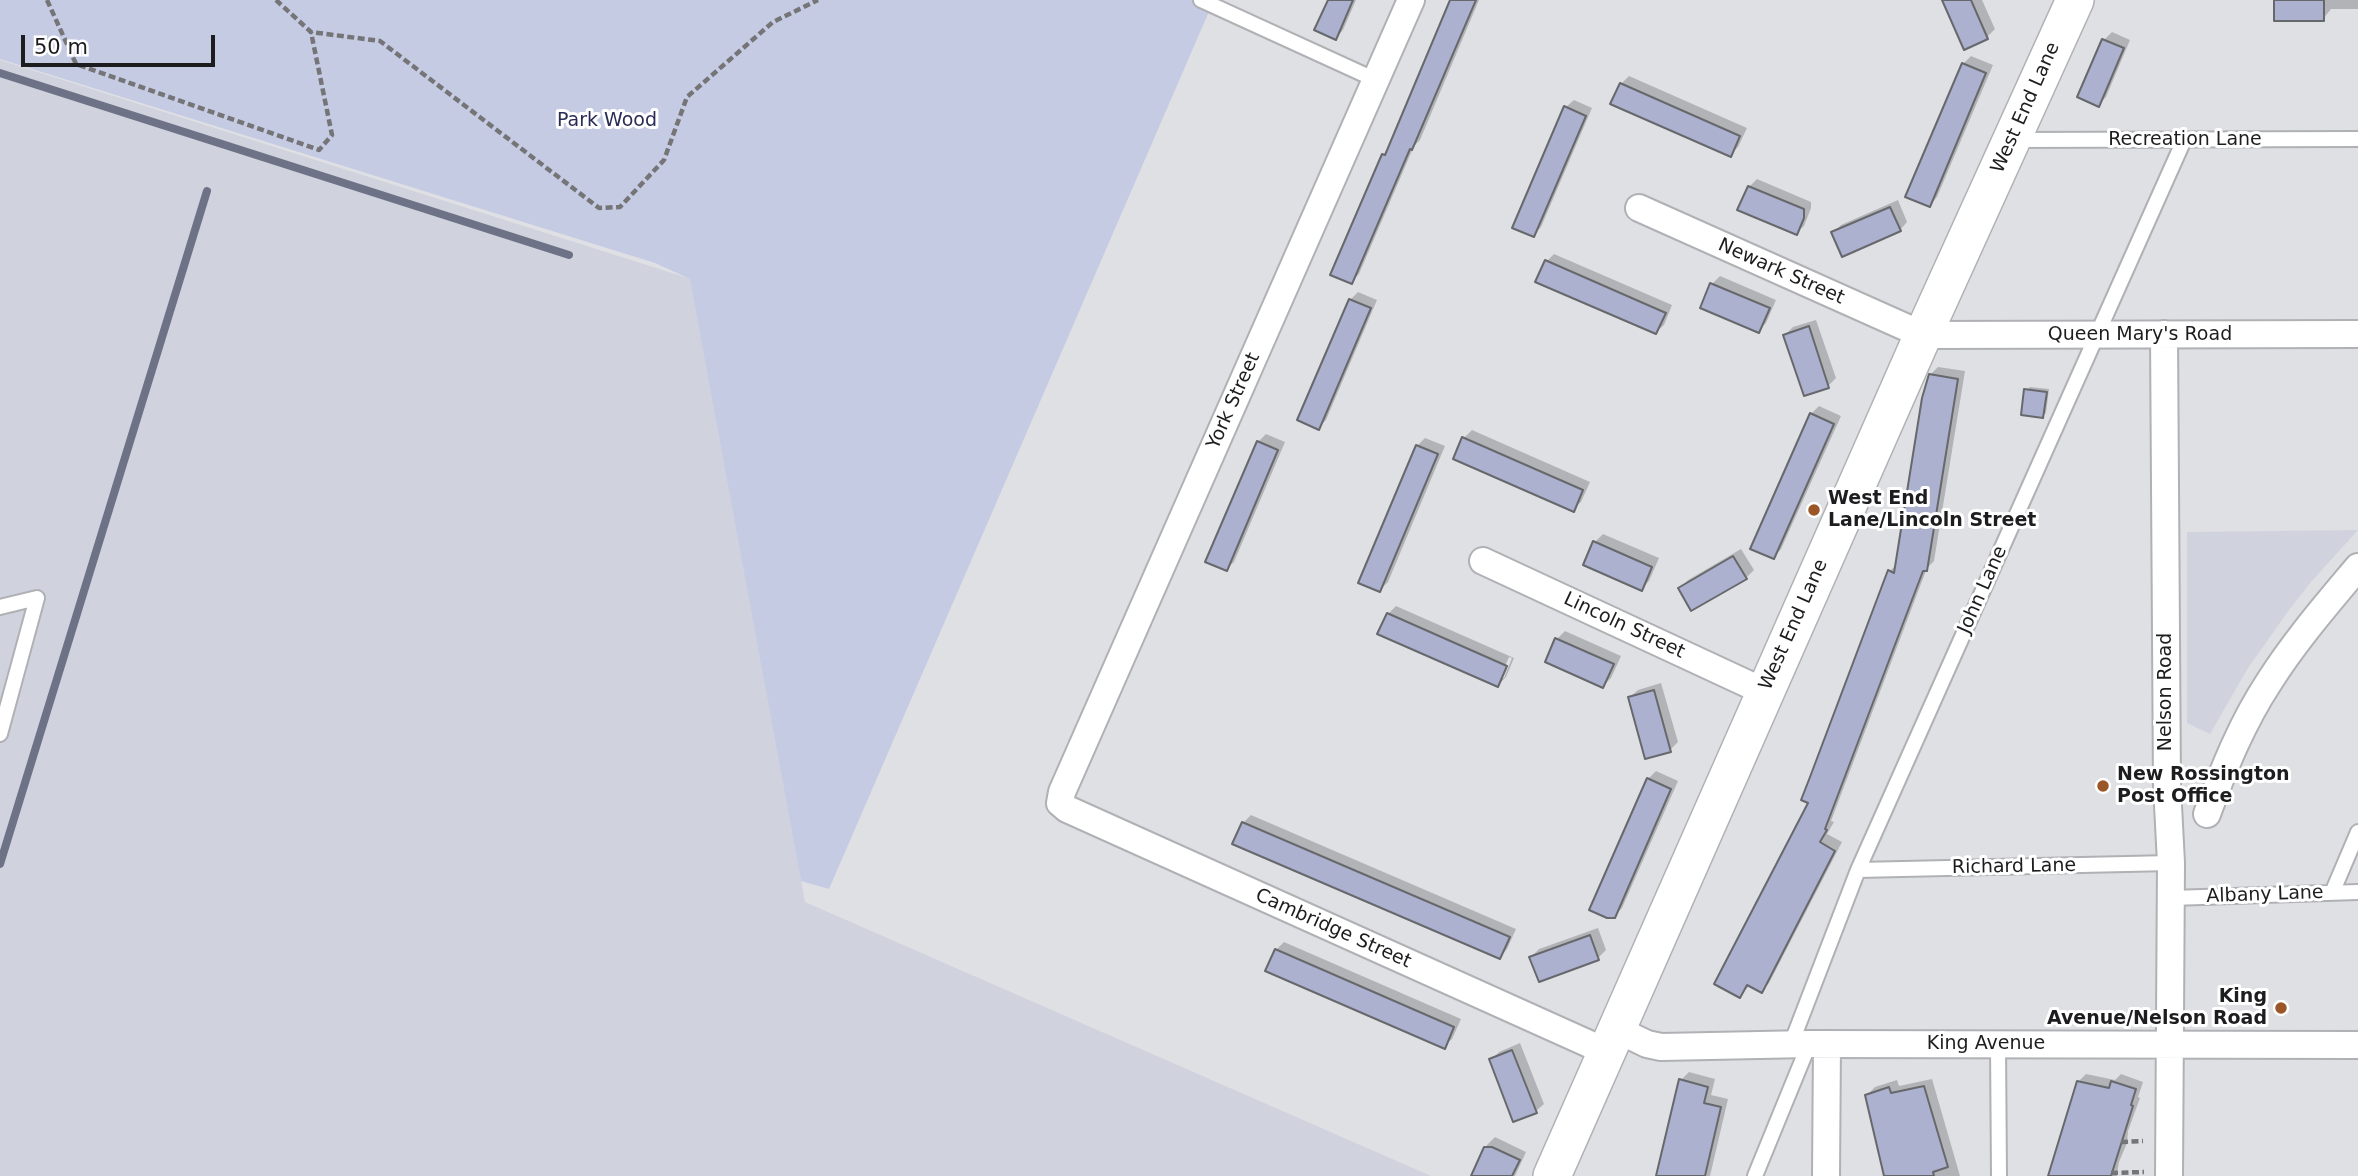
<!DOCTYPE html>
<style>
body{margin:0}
#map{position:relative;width:2358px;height:1176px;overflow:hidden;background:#dfe0e4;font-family:"DejaVu Sans",sans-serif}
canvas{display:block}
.scale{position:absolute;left:21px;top:35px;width:194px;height:32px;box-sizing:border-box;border:4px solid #1d1d1f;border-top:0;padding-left:9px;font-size:21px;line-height:24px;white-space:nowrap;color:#1d1d1f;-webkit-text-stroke:5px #fff;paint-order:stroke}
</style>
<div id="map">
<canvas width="2358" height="1176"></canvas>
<div class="scale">50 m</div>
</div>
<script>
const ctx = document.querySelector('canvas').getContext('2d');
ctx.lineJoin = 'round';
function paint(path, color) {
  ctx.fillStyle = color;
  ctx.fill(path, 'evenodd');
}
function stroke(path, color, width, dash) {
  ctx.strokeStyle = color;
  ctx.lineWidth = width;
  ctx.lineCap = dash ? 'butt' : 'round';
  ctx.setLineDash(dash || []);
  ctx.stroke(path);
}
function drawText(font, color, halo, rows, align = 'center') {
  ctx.font = font + ' "DejaVu Sans",sans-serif';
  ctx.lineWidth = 6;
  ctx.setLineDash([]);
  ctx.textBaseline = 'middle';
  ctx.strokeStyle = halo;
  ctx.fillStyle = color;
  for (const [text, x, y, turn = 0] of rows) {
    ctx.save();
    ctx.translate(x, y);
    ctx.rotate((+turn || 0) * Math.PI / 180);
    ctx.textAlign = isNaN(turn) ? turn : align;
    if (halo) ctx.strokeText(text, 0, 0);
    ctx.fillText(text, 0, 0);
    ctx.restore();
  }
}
paint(new Path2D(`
 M0 60 691 279 805 902 1431 1176H0Z
 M2358 530 2311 582 2289 610 2248 668 2210 734 2187 723V532Z`), '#d0d3de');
paint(new Path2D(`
 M0 0H1214L829 889 801 881 690 279 655 263 0 59Z`), '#c6cbe4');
paint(new Path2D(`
 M1330 0H1356L1343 30 1336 38Z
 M1452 0H1479L1420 140 1414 146 1359 274 1351 282 1383 155 1389 149Z
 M1944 0H1982L1995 29 1987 37 1965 47Z
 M2276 0H2358V9H2331L2323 19Z
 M2112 32 2130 40 2106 97 2098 105 2079 96 2104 40Z
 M1971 56 1993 65 1937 197 1930 205 1963 64Z
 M1629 76 1747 128 1738 147 1730 155 1621 84Z
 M1574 100 1592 108 1541 227 1534 235 1566 107Z
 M1757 179 1811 202V208L1804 226 1796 233 1749 187Z
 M1898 200 1907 222 1900 230 1833 233 1841 225Z
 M1554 254 1672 305 1664 325 1656 332 1546 262Z
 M1720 276 1776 300 1766 323 1758 331 1712 284Z
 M1358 292 1377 300 1326 420 1318 428 1350 300Z
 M1816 320 1836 378 1828 386 1785 335 1793 327Z
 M1938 367 1965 371 1934 561 1927 568 1831 821 1834 822 1827 834 1842 842 1769 983 1762 991 1750 985 1740 996 1890 571 1897 564 1930 375Z
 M2030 387 2049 389 2046 413 2042 416 2026 390Z
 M1819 406 1841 416 1781 549 1774 557 1811 414Z
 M1472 430 1590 482 1581 502 1573 509 1464 438Z
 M1266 434 1285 442 1234 562 1226 569 1258 442Z
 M1425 438 1445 446 1388 582 1380 590 1417 446Z
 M1603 534 1659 558 1649 581 1641 589 1585 564 1595 542Z
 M1741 549 1754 570 1746 578 1680 588 1688 580Z
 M1396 606 1514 658 1506 677 1498 685 1388 614ZM1509 657 1512 658 1504 678H1500Z
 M1565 631 1621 656 1611 678 1603 686 1557 639Z
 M1661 683 1678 742 1670 750 1630 697 1638 690Z
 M1656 771 1678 781 1622 908 1614 916 1648 779Z
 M1251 815 1516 929 1507 949 1500 957 1243 823Z
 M1598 928 1606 950 1598 958 1531 957 1539 949Z
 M1284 942 1461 1019 1452 1039 1444 1046 1276 950Z
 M1520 1043 1544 1104 1536 1111 1491 1060 1499 1052Z
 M1689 1072 1715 1079 1711 1095 1728 1099 1710 1176H1658L1681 1080Z
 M2086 1074 2115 1080 2121 1074 2143 1082 2138 1097 2140 1098 2128 1131 2127 1143 2119 1162 2117 1174V1176H2051L2078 1082Z
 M1932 1079 1960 1176H1888L1867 1095 1875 1087 1897 1080 1899 1086Z
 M1495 1137 1526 1152 1515 1176H1473L1487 1145Z`), '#0003');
stroke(new Path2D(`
 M0 73 569 255
 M0 864 207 191`), '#6e7287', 8);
const building = new Path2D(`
 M1328 0H1353L1336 40 1314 30Z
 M1450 0H1476L1412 150 1410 149 1352 284 1330 275 1382 154 1385 155Z
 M1942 0H1971L1988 39 1964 50Z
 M2274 0H2324V21H2274Z
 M2102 39 2124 48 2099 107 2077 97Z
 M1962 63 1986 73 1930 207 1905 197Z
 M1620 83 1740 136 1731 157 1610 104Z
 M1564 106 1586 116 1534 237 1512 228Z
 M1748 186 1804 209V218L1797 235 1737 210Z
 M1890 207 1901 231 1842 257 1831 232Z
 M1545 260 1666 313 1656 334 1535 282Z
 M1710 283 1770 308 1759 333 1700 308Z
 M1349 299 1371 308 1319 430 1297 420Z
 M1809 326 1829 388 1804 396 1783 335Z
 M1929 374 1958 379 1927 571H1923L1825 829 1827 830 1820 842 1835 851 1762 993 1747 985 1740 998 1714 984 1808 803 1801 800 1810 777 1888 570 1894 573 1922 398Z
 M2024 389 2047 392 2043 418 2021 415Z
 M1810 413 1834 424 1774 559 1750 549Z
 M1462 437 1583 490 1574 512 1453 459Z
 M1257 441 1278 450 1227 571 1205 562Z
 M1416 445 1438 454 1380 592 1358 583Z
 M1593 541 1652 567 1642 591 1583 565Z
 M1733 556 1747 579 1691 611 1678 588Z
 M1387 613 1507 666 1498 687 1377 634Z
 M1555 638 1614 664 1603 688 1545 662Z
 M1654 690 1671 752 1645 759 1628 697Z
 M1647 778 1671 789 1615 918H1607L1589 910Z
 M1242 822 1510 937 1500 959 1232 844Z
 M1590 935 1599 960 1539 982 1529 957Z
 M1275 949 1454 1027 1445 1049 1265 971Z
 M1512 1050 1537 1113 1513 1122 1489 1059Z
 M1679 1079 1708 1087 1704 1103 1721 1107 1705 1176H1656Z
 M2077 1081 2109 1088 2111 1081 2136 1089 2131 1105 2133 1106 2111 1176H2048Z
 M1924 1086 1948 1167 1933 1172 1934 1176H1884L1865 1095 1889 1087 1891 1093Z
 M1484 1147H1492L1520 1160 1512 1176H1471Z`);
paint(building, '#abb1cf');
stroke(building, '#67686c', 2);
const lane = new Path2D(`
 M1201 0 1376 80
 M2013 140 2358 139
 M0 607 37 598 0 734
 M1858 870 2171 863
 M2332 893 2358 832
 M2171 898 2358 892
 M1791 1044 1858 870 2184 140
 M1998 1044 1999 1176
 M1755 1176 1809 1044`);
const street = new Path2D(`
 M1411 0 1062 792 1060 803 1067 809 1607 1052
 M1639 208 1923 335 2358 334
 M2164 334 2167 786 2171 863 2169 1176
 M1483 561 1765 692
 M2207 814C2224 768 2242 723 2269 682 2295 641 2327 604 2358 567
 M1618 1030 1647 1044 1661 1047 1809 1044 2358 1045
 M1826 1176 1827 1044`);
const secondary = new Path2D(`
 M1552 1176 1923 335 2075 0`);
stroke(lane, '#b0b1b5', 18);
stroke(street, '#b0b1b5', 30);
stroke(secondary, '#b0b1b5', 40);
stroke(new Path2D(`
 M47 0 76 64 319 150 332 135 311 32
 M276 0 311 32 380 41 599 208 620 207 664 160 687 97 773 22 818 0
 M2121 1142 2143 1141
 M2111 1173 2144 1172`), '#757578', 4.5, [7, 3.5]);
stroke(lane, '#fff', 14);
stroke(street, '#fff', 26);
stroke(secondary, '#fff', 37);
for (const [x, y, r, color] of [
 [1814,510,7,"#9a5627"],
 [2103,786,7,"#9a5627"],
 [2281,1008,7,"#9a5627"]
]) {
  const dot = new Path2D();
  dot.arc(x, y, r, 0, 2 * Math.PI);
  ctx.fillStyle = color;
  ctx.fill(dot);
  stroke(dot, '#fff', 2.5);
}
drawText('19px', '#1d1d1f', '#fff', [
 ["West End Lane",2026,108,-66],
 ["Recreation Lane",2185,140],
 ["Newark Street",1781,272,24],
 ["Queen Mary's Road",2140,335],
 ["York Street",1234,401,-66],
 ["John Lane",1983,590,-66],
 ["West End Lane",1794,625,-66],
 ["Lincoln Street",1624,626,25],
 ["Nelson Road",2166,692,-90],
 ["Richard Lane",2014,867,-1],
 ["Albany Lane",2265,895,-2],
 ["Cambridge Street",1333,929,24],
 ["King Avenue",1986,1044]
]);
drawText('19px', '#282c56', '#fff', [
 ["Park Wood",607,121]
]);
drawText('bold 19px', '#1d1d1f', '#fff', [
 ["West End",1828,499],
 ["Lane/Lincoln Street",1828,521],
 ["New Rossington",2117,775],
 ["Post Office",2117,797],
 ["King",2267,997,"right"],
 ["Avenue/Nelson Road",2267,1019,"right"]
], 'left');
</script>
